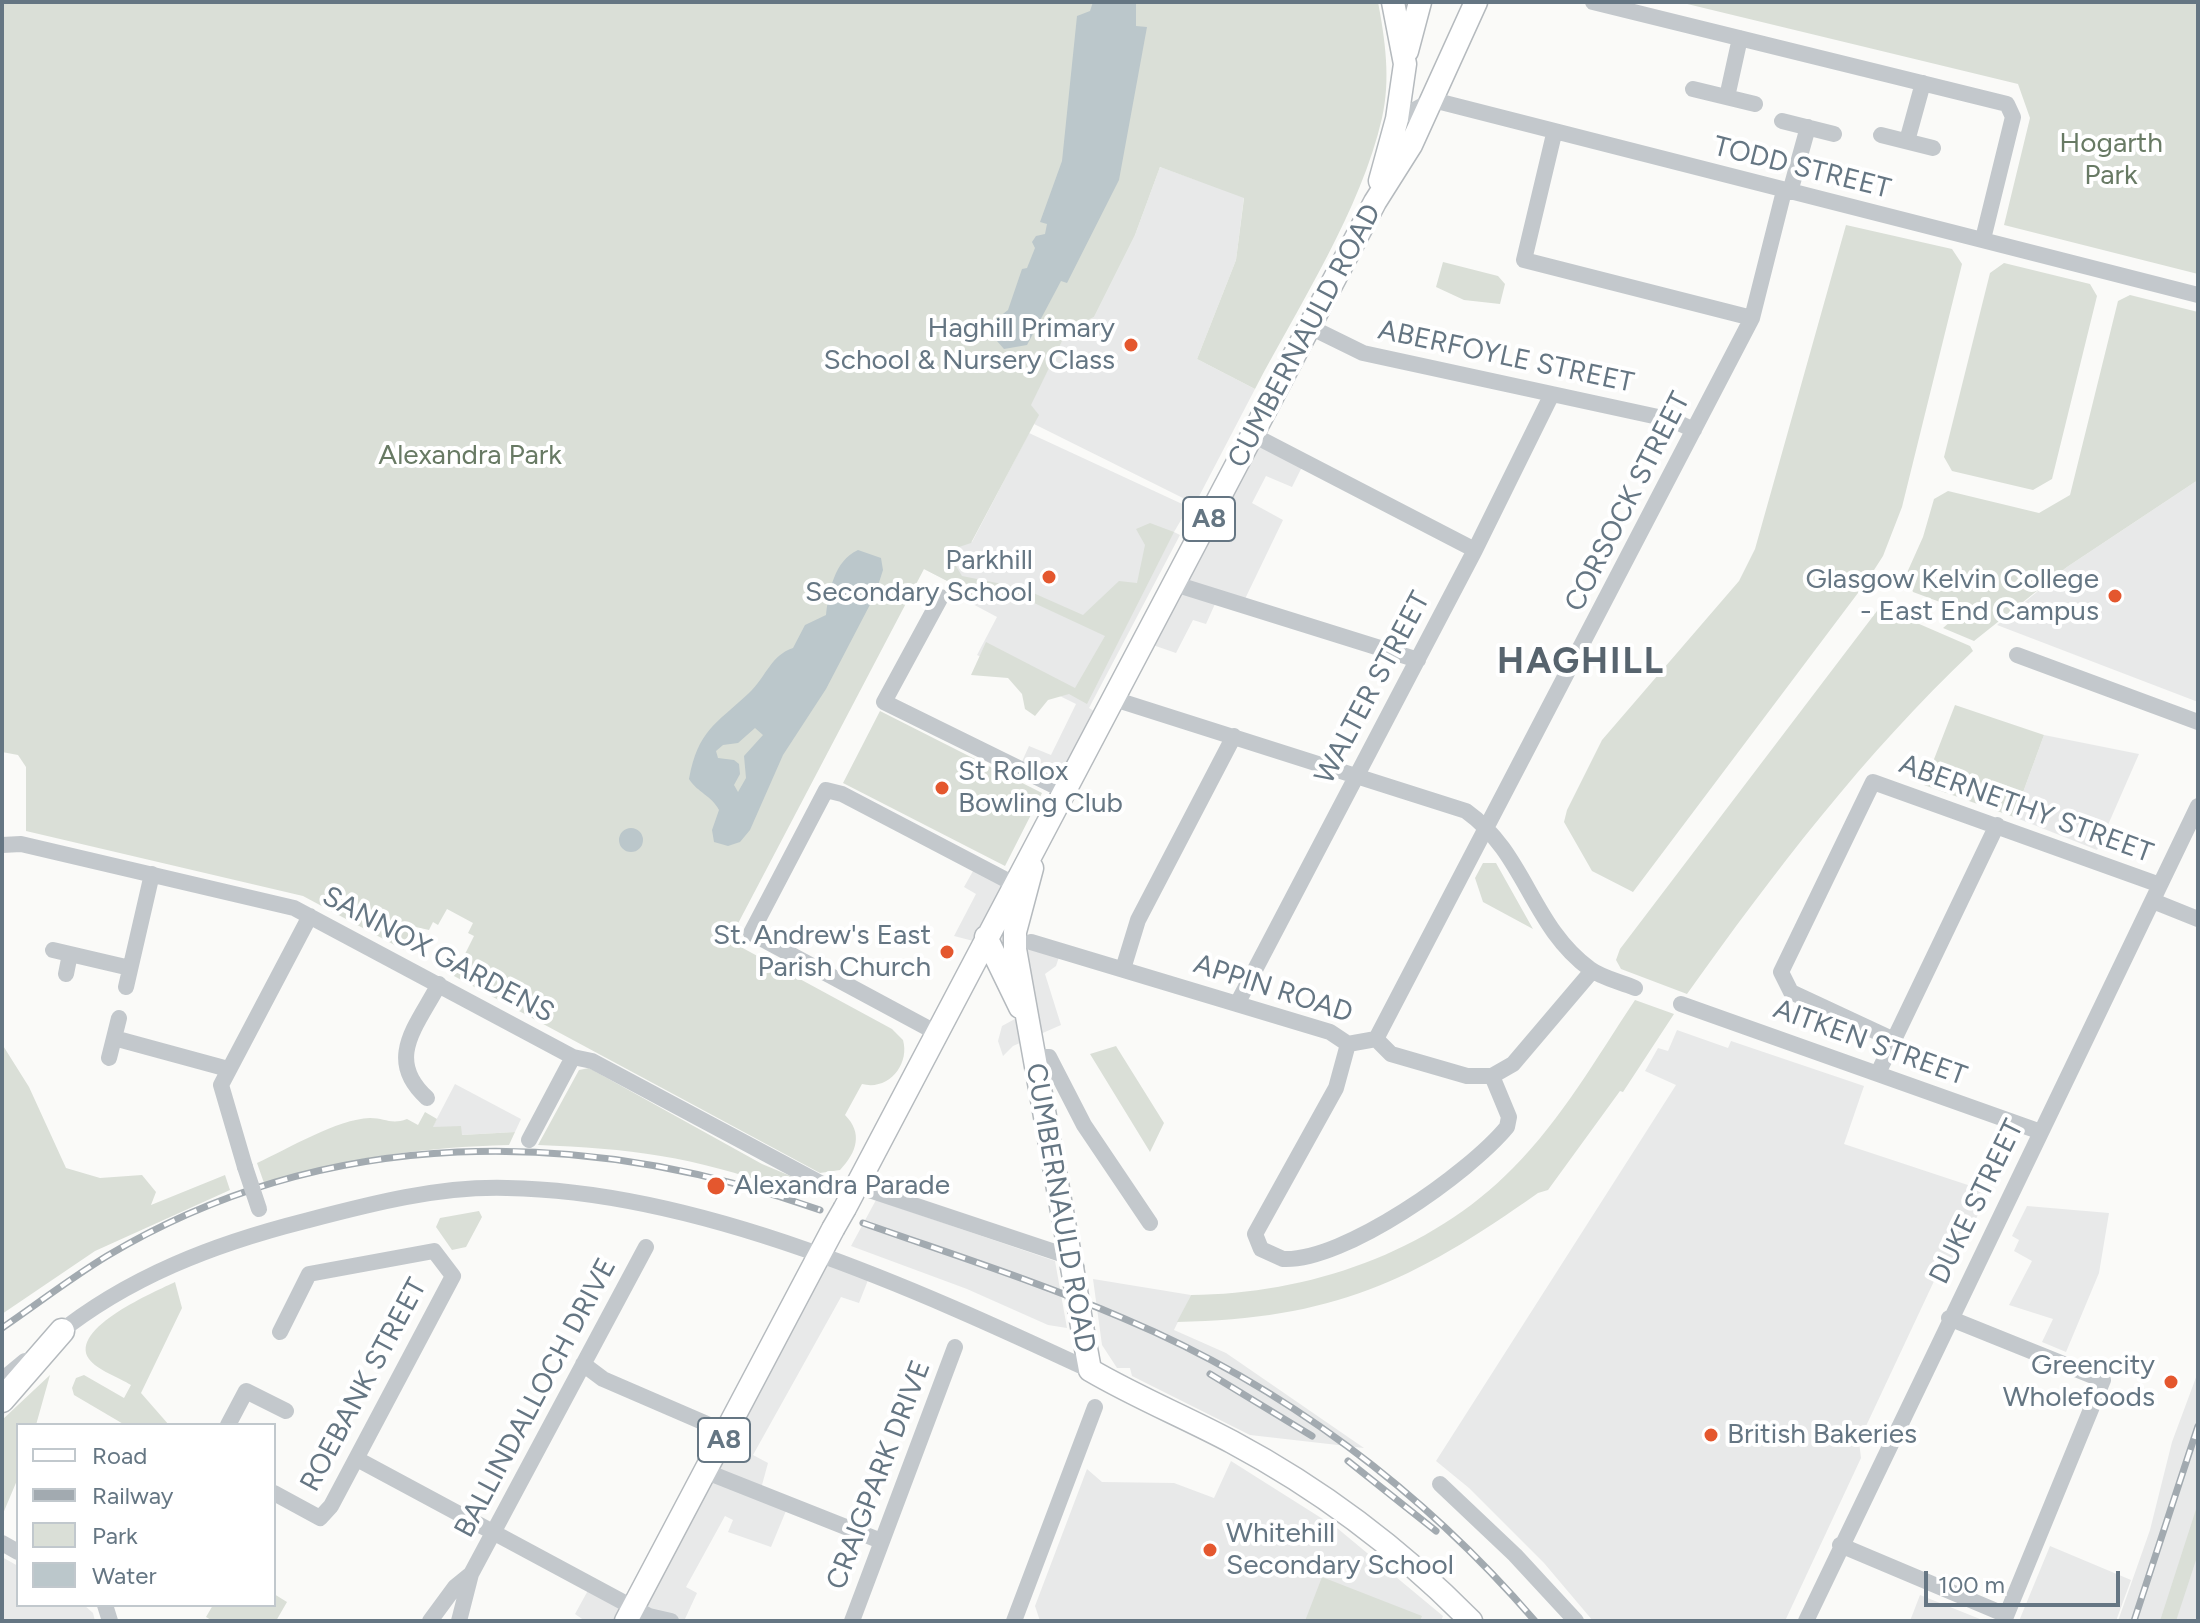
<!DOCTYPE html>
<style>
body{margin:0}
#map{position:relative;width:2200px;height:1623px;overflow:hidden;background:#fafaf8;font-family:Figtree,sans-serif}
canvas{display:block}
.frame{position:absolute;inset:0;border:4px solid #657683;pointer-events:none}
.legend{position:absolute;left:16px;top:1423px;width:260px;height:184px;box-sizing:border-box;background:#fff;border:2px solid #c1c8cd;margin:0;padding:10px 14px;list-style:none;font-size:24px;color:#657683}
.legend li{display:flex;align-items:center;gap:16px;height:40px}
.legend b{width:40px;border:2px solid #c1c8cd}
.scale{position:absolute;left:1924px;top:1571px;width:196px;height:36px;box-sizing:border-box;border:4px solid #657683;border-top:0;padding-left:10px;font-size:24px;line-height:28px;white-space:nowrap;color:#657683;-webkit-text-stroke:6px #fff;paint-order:stroke}
</style>
<div id="map">
<canvas width="2200" height="1623"></canvas>
<div class="frame"></div>
<ul class="legend">
<li><b style="height:10px;background:#fff"></b>Road</li>
<li><b style="height:10px;background:#a2aab0"></b>Railway</li>
<li><b style="height:22px;background:#dadfd7"></b>Park</li>
<li><b style="height:22px;background:#bbc7cb"></b>Water</li>
</ul>
<div class="scale">100 m</div>
</div>
<script>
const ctx = document.querySelector('canvas').getContext('2d');
ctx.lineJoin = 'round';
function paint(path, color) {
  ctx.fillStyle = color;
  ctx.fill(path, 'evenodd');
}
function stroke(path, color, width, dash) {
  ctx.strokeStyle = color;
  ctx.lineWidth = width;
  ctx.lineCap = dash ? 'butt' : 'round';
  ctx.setLineDash(dash || []);
  ctx.stroke(path);
}
function drawText(font, color, halo, rows, align = 'center') {
  ctx.font = font + ' Figtree,sans-serif';
  ctx.lineWidth = 8;
  ctx.setLineDash([]);
  ctx.textBaseline = 'middle';
  ctx.strokeStyle = halo;
  ctx.fillStyle = color;
  for (const [text, x, y, turn = 0] of rows) {
    ctx.save();
    ctx.translate(x, y);
    ctx.rotate((+turn || 0) * Math.PI / 180);
    ctx.textAlign = isNaN(turn) ? turn : align;
    if (halo) ctx.strokeText(text, 0, 0);
    ctx.fillText(text, 0, 0);
    ctx.restore();
  }
}
paint(new Path2D(`
 M1160 167 1244 197 1236 260 1197 359 1255 389 1195 504 1034 424 1038 415 1030 405 1067 331 1094 317 1135 235Z
 M1029 433 1193 509 1190 515H1184L1174 532 1180 535 1089 708 1106 718 1067 792 1019 768 1029 746 1051 755 1076 704 977 655 997 617 952 593 955 585 924 569 944 530 972 542Z
 M1254 433 1304 463 1292 487 1266 476 1252 503 1283 520 1244 601 1219 595 1206 624 1193 620 1176 653 1144 642Z
 M2198 480V702L1997 625 2067 567Z
 M2044 735 2139 754 2097 850 2014 817Z
 M977 864 1015 884 994 926 1029 945 1060 954 1056 966 1045 974 1061 1025 1013 1046 1003 1056 998 1041 1002 1026 1024 1014 1008 950 954 936 976 894 964 887Z
 M1677 1030 1728 1048 1731 1041 1864 1086 1844 1144 1989 1192 1953 1266 1943 1262 1859 1441 1861 1458 1785 1621H1593L1544 1563 1469 1488 1436 1461 1676 1085 1645 1071 1658 1048 1668 1051Z
 M455 1084 521 1119 515 1132 461 1135V1127L432 1128Z
 M876 1200 1055 1261 1067 1328 1048 1325 967 1289 851 1246Z
 M2027 1206 2109 1213 2099 1273 2066 1352 2042 1342 2053 1319 2009 1305 2032 1261 2014 1251 2019 1240 2012 1236Z
 M822 1258 870 1275 859 1303 841 1297 753 1455 768 1463 759 1496 788 1506 771 1547 728 1532 733 1520 725 1516 686 1587 697 1593 684 1621H585L575 1614 591 1585 632 1607Z
 M1093 1279 1191 1295 1174 1330 1226 1353 1364 1448 1250 1435 1132 1376 1130 1368H1117L1102 1345Z
 M2198 1372V1621H2118L2150 1530 2172 1442Z
 M1231 1461 1337 1528 1443 1616 1441 1621H1040L1035 1606 1087 1469 1102 1482 1174 1483 1214 1498Z
 M2050 1546 2131 1580 2116 1621H2019Z
 M2 1557 18 1566V1605H84L93 1613 95 1621H2Z
 M1920 1595 1985 1621H1910Z`), '#e8e9e9');
paint(new Path2D(`
 M2 2H1378C1385 39 1391 80 1382 118 1361 210 1299 305 1255 389L1197 359 1236 260 1244 198 1160 167 1135 235 1094 317 1067 331 1031 405 1039 415 971 543 947 551 962 576 1022 588 1083 615 1119 581 1137 583 1145 545 1136 529 1150 523 1174 532 1087 704 1069 694 1048 700 1035 716 1025 709 1022 694 1008 678 971 675 986 642 1075 688 1105 636 1019 596 1008 602 981 591 972 602 952 593 955 585 924 569 733 933 739 946 892 1029 903 1040C910 1065 888 1091 862 1084L845 1115C863 1133 857 1152 840 1170L820 1173 454 976 474 936 468 933 473 923 447 909 438 925 433 922 429 930 416 927 404 950 303 896 26 831V767L18 755 2 752Z
 M1679 2H2198V274L2004 225 2030 118 2018 84Z
 M1846 225 1952 249 1962 264 1902 507 1883 556 1867 581 1633 892 1592 871 1564 822 1567 810 1602 740 1739 581 1755 549Z
 M1443 262 1498 276 1505 284 1500 304 1464 300 1436 287Z
 M2004 263 2090 284 2097 296 2052 479 2033 490 1952 471 1944 457 1990 273Z
 M2130 295 2198 312V480L2067 567 1974 641 1943 628 1958 615 1948 605 1913 592 1906 575 1923 537 1934 499 1948 491 2039 513 2070 495 2118 301Z
 M1880 607 1970 646 1973 651C1864 754 1774 872 1687 994L1621 969 1616 960 1620 949Z
 M1955 705 2044 735 2014 817 1924 785Z
 M880 711 1042 793 1005 866 843 783Z
 M1483 863H1496L1533 929 1483 902 1475 878Z
 M1635 1000 1674 1014 1623 1092 1620 1091 1548 1190 1538 1193C1412 1282 1333 1319 1177 1322L1191 1295C1308 1294 1430 1253 1513 1168 1562 1119 1597 1057 1635 1000Z
 M2 1044 29 1087 66 1168 100 1178 142 1175 156 1192 151 1205 225 1175 230 1190 95 1251 2 1314Z
 M1116 1046 1164 1123 1150 1152 1090 1054Z
 M589 1068 762 1164 829 1192 826 1198 782 1183 780 1188C696 1157 627 1148 538 1145L579 1070Z
 M425 1112 437 1119 433 1127 461 1126 462 1135 515 1132 509 1145C425 1147 344 1158 264 1183L257 1163C288 1149 337 1119 370 1118 385 1118 391 1125 407 1119L418 1125Z
 M479 1211 482 1217 466 1247 452 1250 436 1227 440 1218Z
 M175 1282 182 1308 141 1393 169 1425H125L74 1395 72 1388 76 1378 84 1375 124 1398 131 1385C120 1378 97 1370 89 1359 68 1328 157 1291 175 1282Z
 M50 1375 36 1425H18V1478L2 1516V1420Z
 M2198 1503V1554L2176 1621H2160Z
 M1322 1577 1422 1616 1420 1621H1305Z
 M274 1594 287 1602 276 1621H213L206 1617 213 1605H274Z`), '#dadfd7');
paint(new Path2D(`
 M1093 2H1136V26L1147 27 1119 180 1067 283 1061 281 1027 345 1004 349 997 341 999 332 994 321 1008 310 1022 269 1027 268 1035 248 1032 242 1036 236 1045 234 1047 224 1040 222 1062 161 1077 16 1090 11Z
 M858 550 881 558 883 570 875 595 826 689 783 755 750 830 740 842 728 846 714 842 712 830 719 810C711 795 698 793 689 779 698 730 716 724 749 693 766 677 771 655 793 648L805 625 826 615C829 591 834 561 858 550ZM755 728 763 735 744 756 746 778 738 792 734 785 740 774 739 764 734 760 718 758 716 751 723 745 738 743Z
 M619 840a12 12 0 1 1 24 0a12 12 0 1 1-24 0Z`), '#bbc7cb');
const major = new Path2D(`
 M1407 51 1420 2
 M1380 181 1397 119 1405 64 1393 2
 M1032 868 1015 932V949L1072 1267
 M986 937 1020 1007
 M845 1208 1375 202 1411 145 1476 2
 M1083 1332 1090 1370C1136 1397 1185 1417 1232 1442 1320 1489 1401 1550 1471 1621
 M626 1621 833 1229`);
const highway = new Path2D(`
 M2 1400 62 1331`);
stroke(major, '#b5babe', 25);
stroke(highway, '#b4b9bd', 27);
stroke(new Path2D(`
 M1593 2 2007 104 2013 117 1983 239
 M1693 89 1755 104
 M1727 97 1740 38
 M1397 119 1433 100 2198 295
 M1782 121 1834 134
 M1554 134 1524 260 1752 318
 M1881 135 1933 148
 M1907 141 1923 83
 M1790 192 1808 127
 M1310 327 1363 353 1672 420 1694 430
 M1253 435 1475 550
 M1175 584 1418 660
 M941 597 884 702 1065 791
 M2017 655 2198 722
 M1114 699 1466 811C1526 854 1531 926 1590 969 1602 978 1621 982 1635 988
 M2 845 21 844 294 908 573 1057 592 1061 824 1185
 M2153 901 2198 919
 M1031 942 1330 1032 1348 1044 1376 1039 1391 1054 1467 1076H1492L1513 1064 1592 971
 M53 950 130 968
 M1123 969 1138 920 1234 736
 M66 974 70 954
 M126 987 152 874
 M1237 1004 1475 550 1552 394
 M1681 1004 2041 1132
 M935 1032 751 933 826 790 842 794 1014 884
 M114 1038 228 1069
 M1376 1039 1752 318 1784 191
 M1894 1040 1791 992 1781 972 1873 782 2160 885
 M1348 1044 1336 1088 1255 1234 1261 1249 1283 1259C1344 1262 1469 1173 1507 1127L1509 1117 1492 1076
 M1033 1057H1049L1084 1125 1150 1223
 M109 1058 119 1018
 M1878 1073 1997 825
 M427 1098C384 1059 417 1026 439 984
 M529 1140 573 1057
 M245 1167 221 1085 310 916
 M857 1186 1070 1257
 M1949 1318 2103 1380 2004 1621
 M55 1336C128 1277 214 1244 305 1221 370 1204 438 1186 507 1188 701 1191 916 1289 1090 1370
 M583 1364 603 1379 728 1433
 M2 1380 25 1361
 M228 1425 246 1391 286 1411
 M357 1459 649 1616 671 1621
 M707 1472 881 1541
 M1440 1484 1515 1555 1576 1621
 M274 1493 320 1518 331 1506 453 1276 434 1251 309 1274 280 1332
 M2 1543 18 1552
 M1840 1545 2006 1615
 M105 1605 110 1621
 M430 1621 455 1587 471 1574
 M459 1621 471 1574 646 1247
 M852 1621 955 1347
 M1014 1621 1095 1407
 M1806 1621 2198 806`), '#c3c8cc', 16);
stroke(major, '#fff', 22);
stroke(highway, '#fff', 24);
const rail = new Path2D(`
 M863 1223C951 1254 1039 1282 1125 1319 1284 1386 1423 1491 1535 1621
 M2 1328C37 1304 71 1278 107 1256 328 1124 583 1126 820 1210
 M1210 1374 1312 1436
 M1348 1461 1436 1531
 M2134 1621 2198 1426`);
stroke(rail, '#a2aab0', 7);
stroke(rail, '#fff', 4, [12]);
const majorBridge = new Path2D(`
 M833 1229 845 1208
 M1072 1267 1083 1332`);
stroke(majorBridge, '#b5babe', 25, []);
stroke(new Path2D(`
 M245 1167 259 1209`), '#c3c8cc', 16);
stroke(majorBridge, '#fff', 22);
for (const [x, y, r, color] of [
 [1131,345,8,"#e4572e"],
 [1049,577,8,"#e4572e"],
 [2115,596,8,"#e4572e"],
 [942,788,8,"#e4572e"],
 [947,952,8,"#e4572e"],
 [716,1186,10,"#e4572e"],
 [2171,1382,8,"#e4572e"],
 [1711,1435,8,"#e4572e"],
 [1210,1550,8,"#e4572e"]
]) {
  const dot = new Path2D();
  dot.arc(x, y, r, 0, 2 * Math.PI);
  ctx.fillStyle = color;
  ctx.fill(dot);
  stroke(dot, '#fff', 3);
}
for (const [x, y, w] of [
 [1209,519,52],
 [724,1440,52]
]) {
  const box = new Path2D();
  box.roundRect(x - w / 2, y - 22, w, 44, 6);
  ctx.fillStyle = '#fff';
  ctx.fill(box);
  stroke(box, '#657683', 2);
}
drawText('bold 26px', '#657683', null, [
 ["A8",1209,519],
 ["A8",724,1440]
]);
drawText('28px', '#687a64', '#fff', [
 ["Hogarth",2111,144],
 ["Park",2111,176],
 ["Alexandra Park",470,456]
]);
drawText('28px', '#657683', '#fff', [
 ["TODD STREET",1802,168,14],
 ["CUMBERNAULD ROAD",1305,336,-62],
 ["ABERFOYLE STREET",1506,357,12],
 ["CORSOCK STREET",1628,502,-63],
 ["WALTER STREET",1373,688,-62],
 ["ABERNETHY STREET",2026,809,20],
 ["SANNOX GARDENS",438,955,28],
 ["APPIN ROAD",1273,989,18],
 ["AITKEN STREET",1870,1043,20],
 ["DUKE STREET",1977,1202,-64],
 ["CUMBERNAULD ROAD",1060,1208,80],
 ["ROEBANK STREET",364,1385,-62],
 ["BALLINDALLOCH DRIVE",536,1398,-62],
 ["CRAIGPARK DRIVE",879,1475,-69]
]);
drawText('28px', '#657683', '#fff', [
 ["Haghill Primary",1115,329],
 ["School & Nursery Class",1115,361],
 ["Parkhill",1033,561],
 ["Secondary School",1033,593],
 ["Glasgow Kelvin College",2099,580],
 ["- East End Campus",2099,612],
 ["St Rollox",958,772,"left"],
 ["Bowling Club",958,804,"left"],
 ["St. Andrew's East",931,936],
 ["Parish Church",931,968],
 ["Alexandra Parade",734,1186,"left"],
 ["Greencity",2155,1366],
 ["Wholefoods",2155,1398],
 ["British Bakeries",1727,1435,"left"],
 ["Whitehill",1226,1534,"left"],
 ["Secondary School",1226,1566,"left"]
], 'right');
ctx.letterSpacing = '2px';
drawText('bold 36px', '#57646e', '#fff', [
 ["HAGHILL",1581,662]
]);
ctx.letterSpacing = '0px';
</script>
